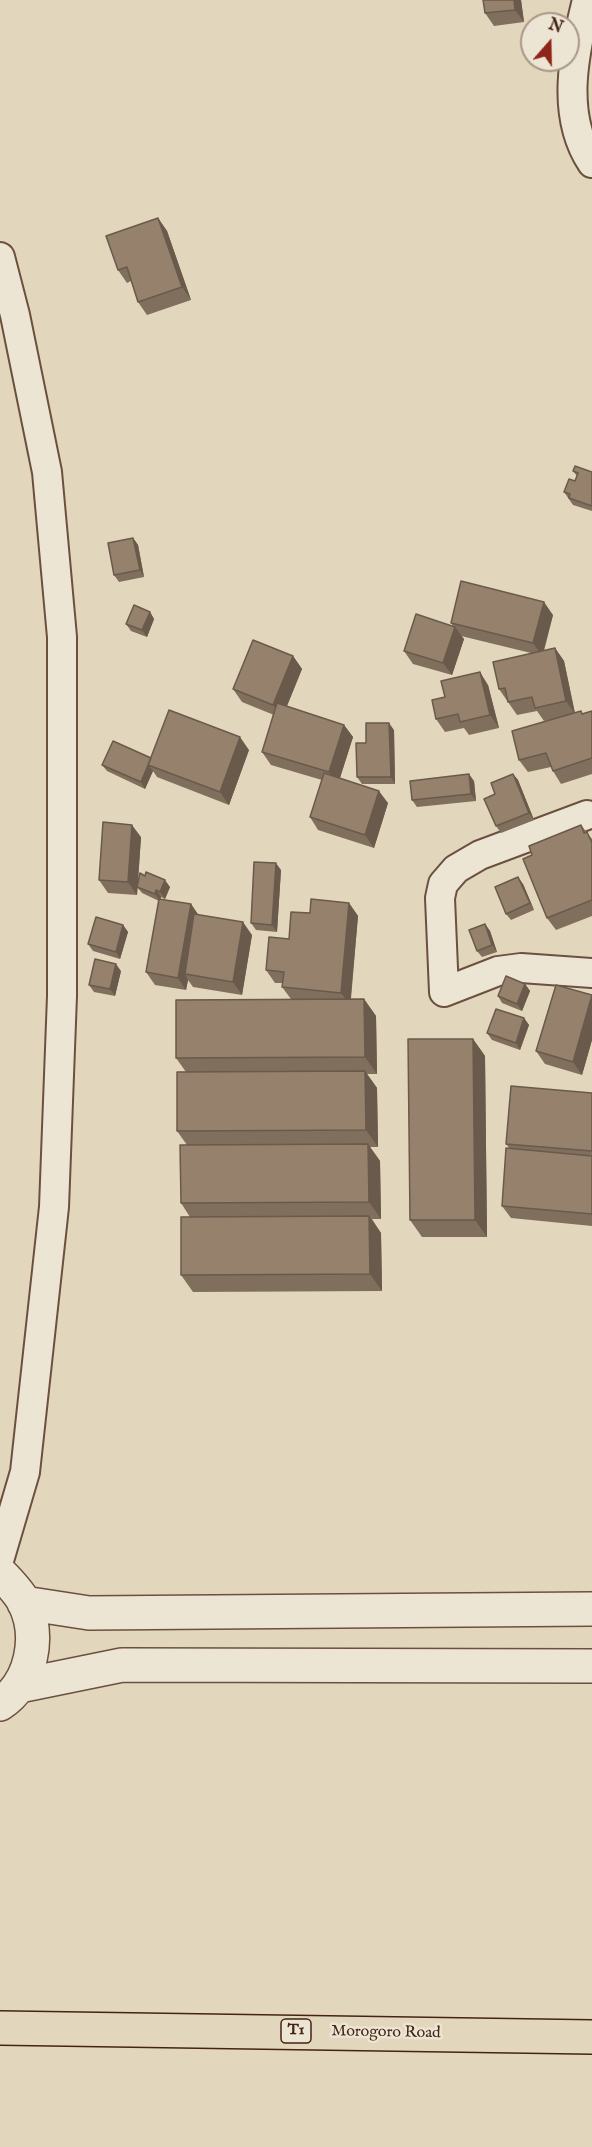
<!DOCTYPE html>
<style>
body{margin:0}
#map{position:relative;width:592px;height:2147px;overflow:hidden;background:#e2d7bc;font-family:"IM FELL English",serif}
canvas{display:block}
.north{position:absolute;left:520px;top:12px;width:60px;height:60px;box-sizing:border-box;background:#ece5d3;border:2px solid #a99787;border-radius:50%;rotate:20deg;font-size:16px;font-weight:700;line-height:24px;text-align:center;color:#442315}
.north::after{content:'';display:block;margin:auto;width:21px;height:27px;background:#8f2418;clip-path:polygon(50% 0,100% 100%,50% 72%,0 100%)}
</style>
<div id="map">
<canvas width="592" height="2147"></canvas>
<div class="north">N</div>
</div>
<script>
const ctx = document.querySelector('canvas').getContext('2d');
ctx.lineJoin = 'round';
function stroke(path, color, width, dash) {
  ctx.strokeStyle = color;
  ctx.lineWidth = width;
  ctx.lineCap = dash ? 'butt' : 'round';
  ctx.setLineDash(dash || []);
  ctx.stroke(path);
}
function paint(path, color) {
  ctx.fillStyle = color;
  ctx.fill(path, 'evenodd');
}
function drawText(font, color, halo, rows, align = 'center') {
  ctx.font = font + ' "IM FELL English",serif';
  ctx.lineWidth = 5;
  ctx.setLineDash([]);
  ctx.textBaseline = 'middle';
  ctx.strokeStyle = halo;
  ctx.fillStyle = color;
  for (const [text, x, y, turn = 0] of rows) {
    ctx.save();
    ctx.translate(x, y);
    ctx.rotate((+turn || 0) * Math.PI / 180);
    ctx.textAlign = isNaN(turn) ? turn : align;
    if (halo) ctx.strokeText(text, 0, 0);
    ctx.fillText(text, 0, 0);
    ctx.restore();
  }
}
const minor = new Path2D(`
 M587 0C574 53 560 115 592 163
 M0 257 15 315 47 472 62 637V996L54 1207 25 1472 0 1557
 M587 815 480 855 456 869 443 884 440 898 444 992 498 971 521 968 592 973`);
const tertiary = new Path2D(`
 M0 1573C9 1582 18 1591 24 1602 41 1636 32 1683 0 1704
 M24 1603 89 1613 592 1609
 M19 1686 122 1665 592 1666`);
const trunk = new Path2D(`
 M0 2028 592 2037`);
stroke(minor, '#6c503f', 32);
stroke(tertiary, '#6c503f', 36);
stroke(trunk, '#442315', 36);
stroke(minor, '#ece5d3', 28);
stroke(tertiary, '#ece5d3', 33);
stroke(trunk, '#e2d7bc', 33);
paint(new Path2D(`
 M483 0H521L524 22 494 26 485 13Z
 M158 218 167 231 191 300 147 315 138 302 131 281 127 283 118 270Z
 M573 471 592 472V511L573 505 564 492 575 481 577 476Z
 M133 538 138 545 144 577 119 582 114 575Z
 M150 612 154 619 147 637 131 631 126 624Z
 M553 615 544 651 555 648 564 661 575 713 581 711 583 714 592 711V774L561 784 553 771 551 767 528 772 519 760 558 718 544 721 537 711 517 715 499 689 531 653 461 636 464 639 452 675 413 664 404 651 453 626 451 623Z
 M293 656 302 669 287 706 344 725 353 737 340 778 388 803 374 848 318 830 310 817 322 780 271 765 262 752 274 715 242 702 233 689Z
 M488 685 499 728 469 735 464 728 445 732 436 719Z
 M394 730 395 784H362L357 777 366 743Z
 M249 750 229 805 157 777 153 771 145 789 107 771 102 765 151 758Z
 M513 774 518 780 534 820 501 833 496 826 495 794Z
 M474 781 476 801 417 807 412 800Z
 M581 825 592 839V916L556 930 547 918 532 855Z
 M141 837 137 895 108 893 99 880Z
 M281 870 277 932 256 930 251 923Z
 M145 876 170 887 165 899 161 897 160 899 191 904 198 915 252 935 242 995 193 987 188 980 186 990 155 985 146 972 159 901 142 893 137 887Z
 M523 884 534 910 511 920 506 914Z
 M349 903 358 916 351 999H364L376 1016 377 1074H367L377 1088 378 1147H370L380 1161 381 1219H372L381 1233 382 1291 193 1292 181 1275 190 1217 181 1203 187 1145 177 1131 186 1072 176 1058 291 999 282 987 283 983H275L266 970 289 939 310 913Z
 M485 924 490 931 497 952 482 957 477 951Z
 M123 925 128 932 120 959 93 951 88 944Z
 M121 971 115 996 94 992 89 985Z
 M525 984 530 991 522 1011 502 1003 498 996Z
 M592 995V1040L582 1075 545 1064 536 1051Z
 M524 1018 529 1025 520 1050 492 1040 487 1033Z
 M473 1039 485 1056 487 1237H422L410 1220Z
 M592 1093V1226L511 1218 502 1206 510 1149 506 1144Z`), '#816f5d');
paint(new Path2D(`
 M514 0H521L524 22 515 10Z
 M158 218 167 231 191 300 182 287Z
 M133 538 138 545 144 577 140 570Z
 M544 602 553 615 542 656 533 643Z
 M150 612 154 619 147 637 142 630Z
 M455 627 464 639 452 675 443 663Z
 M555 648 564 661 575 714 566 701Z
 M293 656 302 669 282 718 273 705Z
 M480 672 488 685 499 728 490 715Z
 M389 723 394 730 395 784 391 777Z
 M344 725 353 737 338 784 329 772Z
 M240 737 249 750 229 805 220 792Z
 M151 758 148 765 153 771 145 789 141 782Z
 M469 774 474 781 476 801 471 794Z
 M513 774 518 780 534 820 529 813Z
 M379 791 388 803 374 848 365 835Z
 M132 825 141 837 137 895 128 882Z
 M276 863 281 870 277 932 272 925Z
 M518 877 523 884 534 910 530 903Z
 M165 880 170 887 165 899 160 892Z
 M156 890 161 897 160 901 155 894Z
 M349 903 358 916 350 1005 341 993Z
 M191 904 200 917 185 974 188 980 186 990 178 978Z
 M243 922 252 935 242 995 233 982Z
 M485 924 490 931 497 952 492 945Z
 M123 925 128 932 120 959 116 952Z
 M116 964 121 971 115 996 110 989Z
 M525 984 530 991 522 1011 517 1004Z
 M592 997V1040L582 1075 573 1062Z
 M364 999 376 1016 377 1074 365 1057Z
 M524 1018 529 1025 520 1050 516 1043Z
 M473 1039 485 1056 487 1237 475 1220Z
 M365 1071 377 1088 378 1147 366 1130Z
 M368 1144 380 1161 381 1219 369 1202Z
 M369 1216 381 1233 382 1291 370 1274Z`), '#695a4c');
const building = new Path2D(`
 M483 0H514L515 10 485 13Z
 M158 218 182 287 138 302 127 267 118 270 106 236Z
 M575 466 592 472V506L569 498 570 494 564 492 569 479 575 481 578 473 573 471Z
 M133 538 140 570 114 575 108 543Z
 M461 581 544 602 533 643 451 623Z
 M134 605 150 612 142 630 126 624Z
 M416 614 455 627 443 663 404 651Z
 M253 640 293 656 273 705 233 689Z
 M555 648 566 701 535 708 532 697 508 702 505 688 499 689 493 662Z
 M480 672 490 715 460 722 458 714 436 719 432 700 445 697 441 681Z
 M277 703 344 725 329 772 262 752Z
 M169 710 240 737 220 792 148 765Z
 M581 711 582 714 592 711V758L553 771 546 753 519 760 512 731Z
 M366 723H389L391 777H357L356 743H366Z
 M113 741 151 758 141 782 102 765Z
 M324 773 379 791 365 835 310 817Z
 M469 774 471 794 412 800 410 781Z
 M513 774 529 813 496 826 484 799 495 794 491 783Z
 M103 822 132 825 128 882 99 880Z
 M581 825 584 833 587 832 592 843V900L547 918 523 859 532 855 529 846Z
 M254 862 276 863 272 925 251 923Z
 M146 872 165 880 160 892 156 890 155 894 137 887 140 873 145 876Z
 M518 877 530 903 506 914 495 887Z
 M159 899 191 904 178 978 146 972Z
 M311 899 349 903 341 993 282 987 284 972 266 970 269 937 289 939 291 912 310 913Z
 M194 914 243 922 233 982 185 974Z
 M96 917 123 925 116 952 88 944Z
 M485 924 492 945 477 951 469 930Z
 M95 959 116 964 110 989 89 985Z
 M506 976 525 984 517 1004 498 996Z
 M556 985 592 995 573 1062 536 1051Z
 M364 999 365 1057 176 1058V1000Z
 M496 1009 524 1018 516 1043 487 1033Z
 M408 1039H473L475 1220H410Z
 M365 1071 366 1130 177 1131V1072Z
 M511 1086 592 1093V1151L506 1144Z
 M368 1144 369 1202 181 1203 180 1145Z
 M506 1148 592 1156V1214L502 1206Z
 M369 1216 370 1274 181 1275V1217Z`);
paint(building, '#96816c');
stroke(building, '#695a4c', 1.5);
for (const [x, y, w] of [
 [296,2031,30]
]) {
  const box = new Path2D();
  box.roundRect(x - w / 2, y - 12, w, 24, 4.5);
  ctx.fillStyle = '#ece5d3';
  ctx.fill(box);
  stroke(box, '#442315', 1.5);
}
drawText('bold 15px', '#442315', null, [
 ["T1",296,2031]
]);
drawText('16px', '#442315', '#ece5d3', [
 ["Morogoro Road",386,2033,1]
]);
</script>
